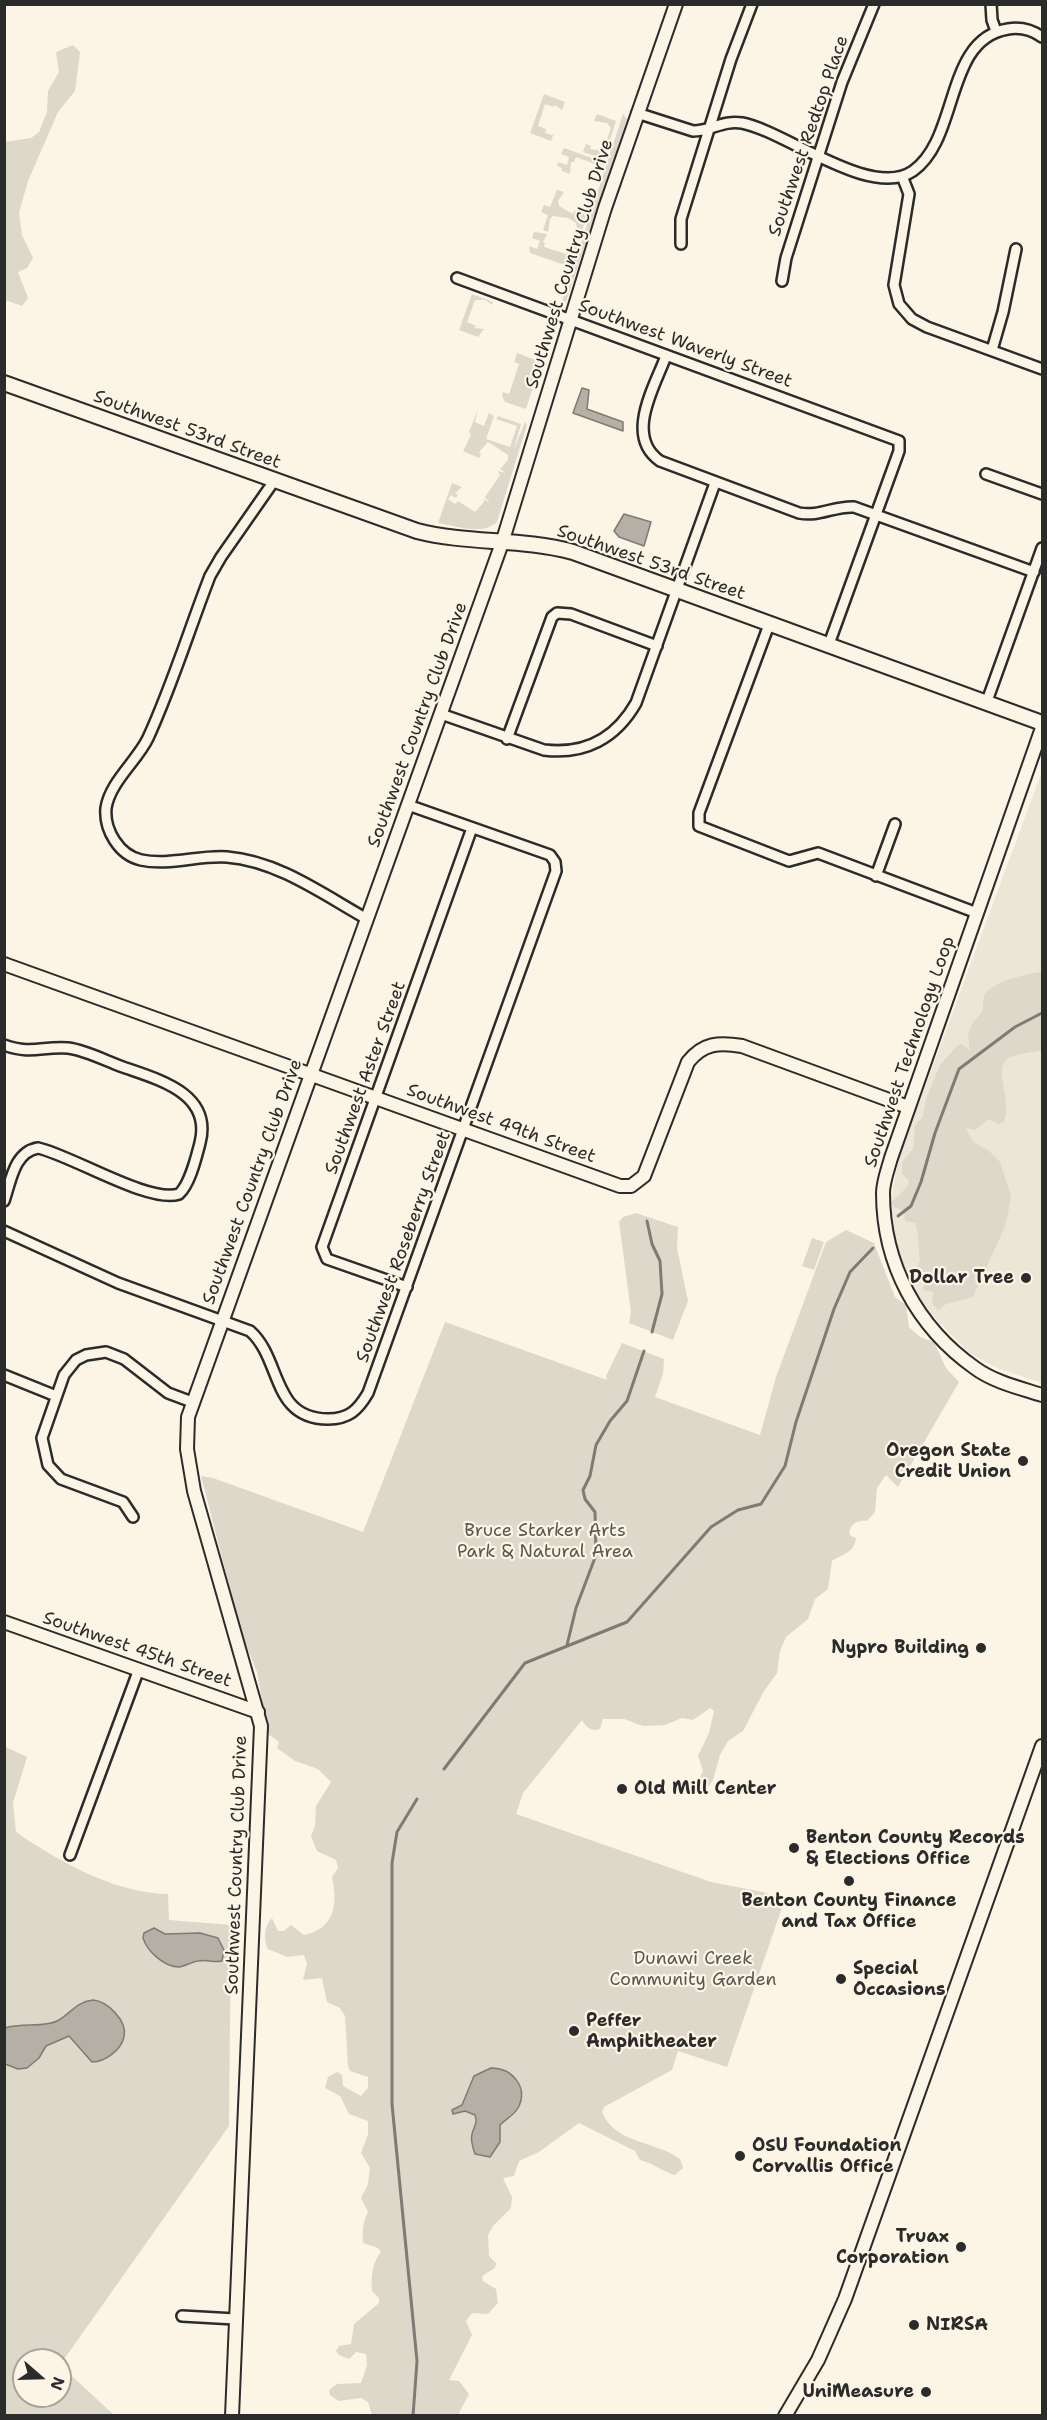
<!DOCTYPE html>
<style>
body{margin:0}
#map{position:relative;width:1047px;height:2420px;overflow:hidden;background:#fcf5e5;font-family:"Shantell Sans",sans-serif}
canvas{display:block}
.frame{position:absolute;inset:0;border:6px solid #2b2b2b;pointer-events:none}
.north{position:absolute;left:12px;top:2348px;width:60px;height:60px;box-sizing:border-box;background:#fcf5e5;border:2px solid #a8a49b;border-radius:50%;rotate:110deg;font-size:16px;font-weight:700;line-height:24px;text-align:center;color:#2b2b2b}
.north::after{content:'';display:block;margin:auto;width:21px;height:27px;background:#2b2b2b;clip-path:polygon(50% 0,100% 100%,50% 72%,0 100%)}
</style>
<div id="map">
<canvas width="1047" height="2420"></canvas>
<div class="frame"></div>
<div class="north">N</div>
</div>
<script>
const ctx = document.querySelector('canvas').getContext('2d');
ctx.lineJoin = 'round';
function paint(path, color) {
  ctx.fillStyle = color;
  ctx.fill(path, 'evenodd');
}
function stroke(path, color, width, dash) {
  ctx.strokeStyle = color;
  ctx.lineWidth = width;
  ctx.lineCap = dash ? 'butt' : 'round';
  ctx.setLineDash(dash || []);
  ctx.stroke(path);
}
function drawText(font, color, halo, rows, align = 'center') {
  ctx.font = font + ' "Shantell Sans",sans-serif';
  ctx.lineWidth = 4.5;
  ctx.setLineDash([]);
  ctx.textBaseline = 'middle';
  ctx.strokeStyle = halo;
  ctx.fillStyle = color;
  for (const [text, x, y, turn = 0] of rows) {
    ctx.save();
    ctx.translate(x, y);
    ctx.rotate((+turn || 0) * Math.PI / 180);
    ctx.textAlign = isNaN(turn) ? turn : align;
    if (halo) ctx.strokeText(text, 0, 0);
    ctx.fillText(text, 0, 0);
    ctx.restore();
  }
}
paint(new Path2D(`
 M1042 771V1383L999 1369 969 1353 921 1304 903 1270 893 1234 890 1205 898 1160Z`), '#ece6d7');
paint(new Path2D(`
 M73 45 80 52 75 91 58 112 28 181 19 213 22 235 33 258 27 268 18 272 28 298 22 306 5 300V142L31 138 39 132 47 112 48 91 59 72 56 52Z
 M544 94 565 102 562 110 555 105 554 107 545 104 538 126 546 129 545 133 552 135 554 133 551 141 530 133Z
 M597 114 616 121 604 159 583 152 586 144 591 146 590 149 603 151 611 128 607 123 594 121Z
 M623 114 627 119 566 302 562 301Z
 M564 148 603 162 597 182 593 181 599 170 598 165 576 157 574 162H571L570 174 562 171V168L557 166 558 162 567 165 569 157 561 154Z
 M557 190 564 192 558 201 559 206 573 214 574 211 583 213 589 203 587 200 591 201 579 241 571 239 577 228 576 223 568 218 553 216 550 219 548 232 543 230 548 215 541 212 544 205 550 207Z
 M534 232 547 234 543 242 545 243 544 247 566 254 570 251 571 241 578 243 570 267 530 253 529 246 537 249 540 241 532 238Z
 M472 294 493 302 492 305 485 300H475L467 322 476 326 475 328 484 329 478 337 459 330Z
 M517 353 541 362 526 409 505 402 502 396 503 392 509 394 519 364 514 362Z
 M478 409 475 422 484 426 489 413 494 416 486 439 510 447 517 426 496 419 498 416 521 424 514 449 525 422 527 425 497 522C482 536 457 526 438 523L452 483 462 487 455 493 458 495 456 498 451 495 448 499 455 504 458 501 475 512 484 502V499L490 503 485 497 500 475 498 471 506 473 500 469 508 460V455L488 442 479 452 481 454 479 458 463 451 471 435 469 432Z
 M1042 972V1050C1032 1053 1020 1053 1010 1057 990 1066 1015 1104 1003 1123L998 1124 989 1119 975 1130 966 1128 973 1142 988 1150 1000 1162 1011 1196 1006 1224 973 1297 946 1304 938 1310 932 1303 933 1292 923 1290 924 1279 915 1276 914 1271 920 1261 917 1228 915 1223 905 1221 904 1211 894 1207 892 1202 908 1186 909 1181 902 1173V1162L913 1149 915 1125 923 1117 926 1099 940 1065 958 1045 962 1044 970 1051 968 1034 972 1024 982 1012 984 995C995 981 1024 974 1042 972Z
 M636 1213 678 1227 677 1248 688 1301 673 1340 629 1323 631 1312 619 1222 623 1217Z
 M846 1230 874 1243 895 1297 906 1305 909 1327 920 1337 934 1342 946 1368 959 1382 898 1487 886 1475 877 1488 875 1512 867 1521C857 1520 852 1523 849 1532L851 1536 856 1538C854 1553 844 1553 832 1561L828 1589 815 1599 808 1619 786 1637 780 1651 777 1673 764 1691 743 1731 728 1741 720 1755 713 1780 706 1790 697 1794 694 1789 703 1771 698 1756 709 1733 714 1711 710 1708 693 1720 682 1718 665 1725 643 1726 624 1719H603L600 1729C591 1732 586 1727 582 1720L523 1793 516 1814 711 1882 763 1892 785 1899 727 2067 678 2051 672 2070 604 2107 602 2112C615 2144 654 2140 680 2159L683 2168 675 2175C663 2172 655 2164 640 2160L635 2151 579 2123 539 2152 519 2161 514 2176 503 2178 512 2197 511 2208 493 2226 488 2235 489 2256 496 2263 495 2268 482 2276 483 2281 496 2289 498 2303 488 2314 472 2313 466 2321 472 2335 449 2380 459 2381 469 2394 458 2415H372L368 2402 361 2398 339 2401 330 2395 329 2390 337 2384 361 2383 367 2365 366 2354 356 2352 349 2359 339 2355 336 2351 339 2346 351 2344 354 2324 379 2303V2298L372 2291C371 2278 372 2263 381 2252L378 2248 363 2243C362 2234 363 2220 368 2212L361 2198 368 2184 370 2168 361 2153 368 2134V2121L349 2114 340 2096 325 2088 328 2077 337 2072 342 2075 343 2086 361 2096 368 2088V2077L350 2071 348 2066 345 2016 340 2008 327 2002 322 1978 303 1980 307 1964 304 1955 287 1957 268 1949C263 1938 264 1926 272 1918L278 1931H284L291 1925 304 1935C335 1928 338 1905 332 1877L338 1868 336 1860 317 1851 311 1836 315 1826 316 1806 331 1782 318 1769 295 1761 277 1748 279 1742 268 1734 257 1672 242 1635 201 1476 213 1478 363 1532 445 1322 607 1380 606 1376 622 1343 664 1359 663 1374 655 1397 760 1435 776 1377 826 1242Z
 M812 1238 824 1242 814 1270 802 1266Z
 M4 1746 27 1757 13 1803 16 1832C60 1862 114 1893 168 1894L169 1920 231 1925 229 2126 60 2365 114 2415H5ZM24 2360H60V2396H24Z`), '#ded8ca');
const water = new Path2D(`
 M582 388 589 390 587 409 623 422V431L573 413Z
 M624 514 651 522 644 546 619 537 614 531Z
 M154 1928 165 1934 200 1933 218 1938 224 1950 222 1961C213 1963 206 1959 198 1961 192 1962 185 1966 179 1967 164 1967 147 1951 143 1938L144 1933Z
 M93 2000C107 2001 128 2021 124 2037 121 2050 105 2062 92 2062L69 2036 46 2046 39 2058 27 2068 18 2069 5 2064V2028C21 2022 44 2028 57 2021 71 2014 75 2002 93 2000Z
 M491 2068C512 2068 529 2087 518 2108 514 2115 506 2119 500 2125V2142L490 2157 475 2154C473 2148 470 2140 472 2134 474 2126 478 2123 475 2115L465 2111 453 2114 452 2110 462 2105 474 2076Z`);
paint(water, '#b4b0a5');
stroke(water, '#7d7b74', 1.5);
stroke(new Path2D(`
 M898 1216 911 1206 921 1182 935 1133 959 1069 1015 1027 1042 1013
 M647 1221 652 1244 660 1261 662 1294 652 1332
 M567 1645 576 1608 596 1555 595 1512 585 1499 583 1490 590 1476 596 1445 610 1421 627 1401 644 1351
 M444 1769 525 1663 627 1622 711 1527 738 1510 761 1504 785 1466 796 1422 834 1309 850 1272 873 1248
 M413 2416 417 2361 392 2104V1863L397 1832 417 1799`), '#7d7b74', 3);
const minor = new Path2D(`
 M991 4 992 20 996 31
 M637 113 693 131C711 131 723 120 742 123 785 131 871 200 913 171 960 138 944 39 1008 29 1020 27 1032 30 1042 37
 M902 176 909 194 894 285 899 304 912 319 927 327 1042 369
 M681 244V219L731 59 752 4
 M457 278 899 441V451L829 644
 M782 281 786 258 842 82 874 4
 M992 350 1003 312 1016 249
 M666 356C655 386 624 436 660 461L799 513C819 517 834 506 854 507L1034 572
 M986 474 1042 494
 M274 481 221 557 210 576C189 630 172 686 148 738 137 761 110 782 106 808 104 830 119 855 141 860 169 866 199 855 227 857 278 861 324 895 367 919
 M770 622 699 813V826L789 861 818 853 977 913
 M987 701 1042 548
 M441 714 544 750C585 755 616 738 636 703L715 483
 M507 739 552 617 557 613 571 614 657 646
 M876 876 895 824
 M4 1045C32 1055 42 1046 68 1048 85 1050 104 1060 120 1066 156 1079 213 1092 200 1143 196 1158 190 1184 179 1194 149 1204 71 1155 38 1148 14 1152 11 1181 4 1201
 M4 1231 118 1283 250 1331C282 1359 271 1419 328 1419 349 1419 358 1410 368 1393L556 871 555 862 550 855 408 805
 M407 1287 327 1259 322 1247 472 828
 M4 1375 56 1396
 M133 1517 123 1502 61 1479 48 1465 42 1438 64 1375 76 1360 86 1355 106 1352 124 1359 168 1393 192 1402
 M70 1855 139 1669
 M182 2316 235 2319`);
const tertiary = new Path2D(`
 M1042 728 891 1158C888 1169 883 1182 883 1193 883 1264 917 1327 975 1368 994 1382 1020 1388 1042 1395
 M4 964 620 1186H631L644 1176 688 1062C703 1043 719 1042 742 1046L908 1107
 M4 1622 258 1712
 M232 2416 261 1726 194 1491 187 1449 188 1417 502 543 605 208 676 4
 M785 2416 818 2360 845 2299 1042 1746`);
const secondary = new Path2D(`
 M4 383 417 531C468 544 522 538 573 552L1042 723`);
stroke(minor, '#2b2b2b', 14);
stroke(tertiary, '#2b2b2b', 16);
stroke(secondary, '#2b2b2b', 18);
stroke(minor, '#fcf5e5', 9);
stroke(tertiary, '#fcf5e5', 12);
stroke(secondary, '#fcf5e5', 14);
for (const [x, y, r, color] of [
 [1026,1278,6,"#2b2b2b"],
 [1023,1461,6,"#2b2b2b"],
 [981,1648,6,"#2b2b2b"],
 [622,1789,6,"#2b2b2b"],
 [794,1848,6,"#2b2b2b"],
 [849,1881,6,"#2b2b2b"],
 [841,1979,6,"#2b2b2b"],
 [574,2031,6,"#2b2b2b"],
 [740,2156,6,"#2b2b2b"],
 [961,2247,6,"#2b2b2b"],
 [914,2325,6,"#2b2b2b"],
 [926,2392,6,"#2b2b2b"]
]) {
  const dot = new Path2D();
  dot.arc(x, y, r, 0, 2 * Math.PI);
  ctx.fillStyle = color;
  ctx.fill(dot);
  stroke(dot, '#fcf5e5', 2);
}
drawText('18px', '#2b2b2b', '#fcf5e5', [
 ["Southwest Redtop Place",809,136,-71],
 ["Southwest Country Club Drive",570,264,-73],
 ["Southwest Waverly Street",685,344,20],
 ["Southwest 53rd Street",187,430,20],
 ["Southwest 53rd Street",651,563,19],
 ["Southwest Country Club Drive",418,725,-70],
 ["Southwest Technology Loop",910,1052,-71],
 ["Southwest Aster Street",366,1078,-70],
 ["Southwest 49th Street",501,1124,20],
 ["Southwest Country Club Drive",253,1182,-70],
 ["Southwest Roseberry Street",404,1247,-70],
 ["Southwest 45th Street",137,1650,19],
 ["Southwest Country Club Drive",237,1865,-88]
]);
drawText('bold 18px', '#2b2b2b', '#fcf5e5', [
 ["Dollar Tree",1014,1278,"right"],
 ["Oregon State",1011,1451,"right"],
 ["Credit Union",1011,1472,"right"],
 ["Nypro Building",969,1648,"right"],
 ["Old Mill Center",634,1789],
 ["Benton County Records",806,1838],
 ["& Elections Office",806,1859],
 ["Benton County Finance",849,1901,"center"],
 ["and Tax Office",849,1922,"center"],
 ["Special",853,1969],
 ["Occasions",853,1990],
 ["Peffer",586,2021],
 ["Amphitheater",586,2042],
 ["OSU Foundation",752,2146],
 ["Corvallis Office",752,2167],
 ["Truax",949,2237,"right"],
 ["Corporation",949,2258,"right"],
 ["NIRSA",926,2325],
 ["UniMeasure",914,2392,"right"]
], 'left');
drawText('18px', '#585653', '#fcf5e5', [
 ["Bruce Starker Arts",545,1531],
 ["Park & Natural Area",545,1552],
 ["Dunawi Creek",693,1959],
 ["Community Garden",693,1980]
]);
</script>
